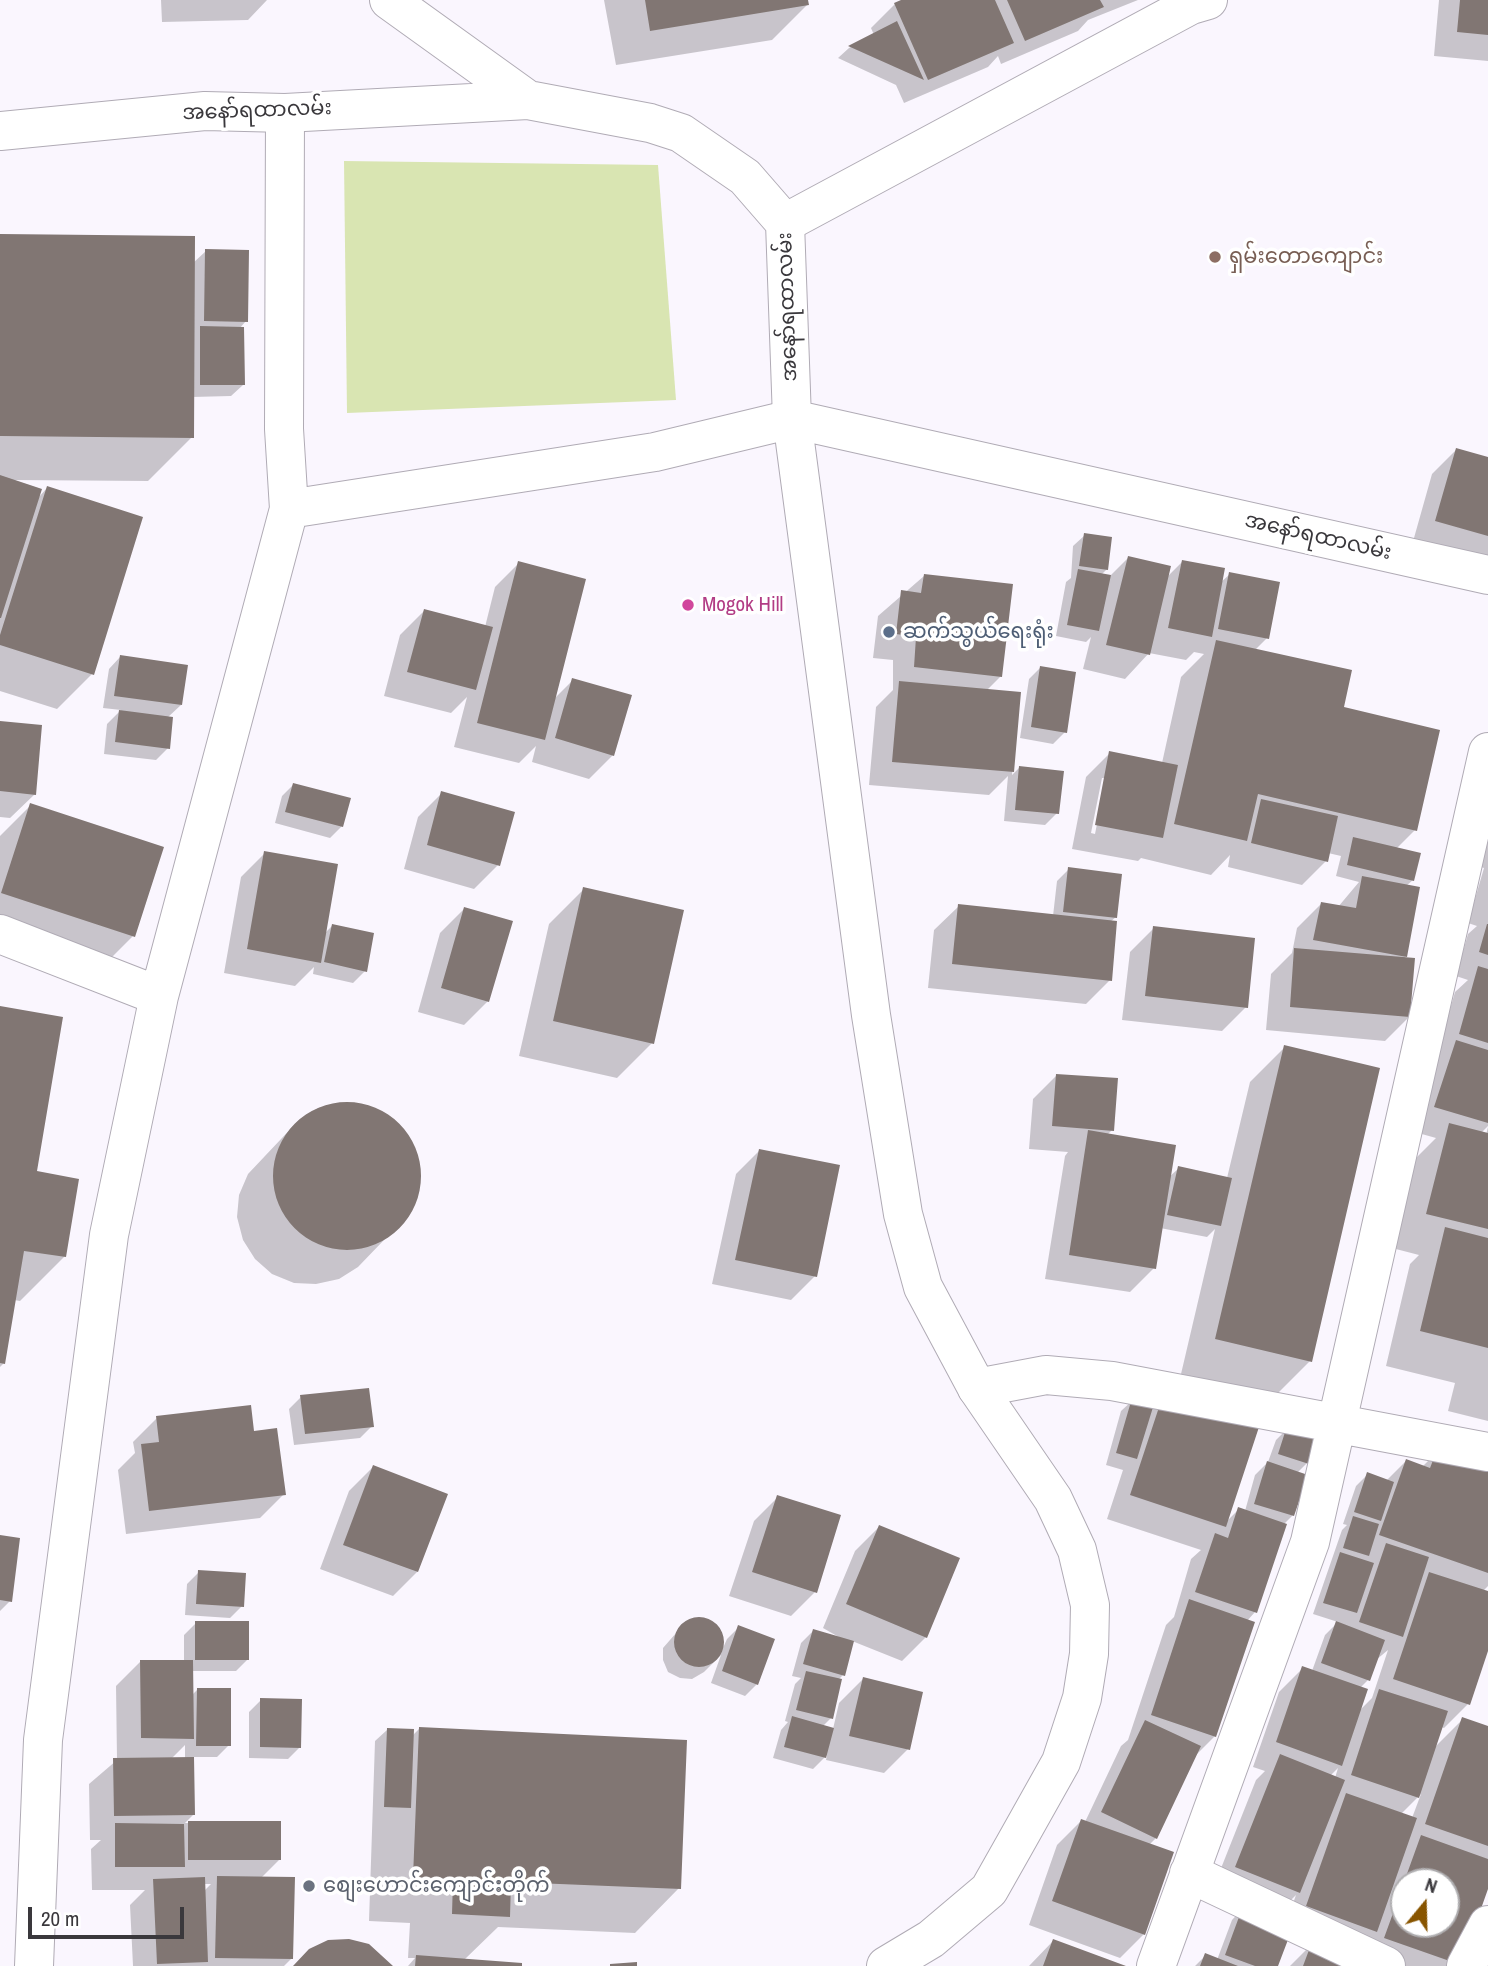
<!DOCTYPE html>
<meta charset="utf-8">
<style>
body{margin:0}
#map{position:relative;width:1488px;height:1966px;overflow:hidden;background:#faf6fe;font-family:"Archivo Narrow",sans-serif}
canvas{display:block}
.north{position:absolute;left:1390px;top:1868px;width:70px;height:70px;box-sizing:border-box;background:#fff;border:2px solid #b0afb1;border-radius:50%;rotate:19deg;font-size:19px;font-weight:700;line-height:28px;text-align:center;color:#3a383c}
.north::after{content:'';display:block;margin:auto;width:24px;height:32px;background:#850;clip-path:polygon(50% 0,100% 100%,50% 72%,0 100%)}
.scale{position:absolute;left:28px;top:1907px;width:156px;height:32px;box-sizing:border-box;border:4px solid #3a383c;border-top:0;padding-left:9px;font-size:21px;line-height:24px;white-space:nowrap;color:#3a383c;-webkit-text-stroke:5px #fff;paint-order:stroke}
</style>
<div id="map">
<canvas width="1488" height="1966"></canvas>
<div class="north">N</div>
<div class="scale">20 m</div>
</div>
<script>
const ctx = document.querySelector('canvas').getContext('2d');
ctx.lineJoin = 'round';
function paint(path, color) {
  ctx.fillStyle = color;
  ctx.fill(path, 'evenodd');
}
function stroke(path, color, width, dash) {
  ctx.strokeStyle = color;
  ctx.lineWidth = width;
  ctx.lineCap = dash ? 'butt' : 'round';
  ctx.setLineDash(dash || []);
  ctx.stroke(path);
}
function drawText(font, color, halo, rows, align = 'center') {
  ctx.font = font + ' "Archivo Narrow","Noto Sans Myanmar",sans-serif';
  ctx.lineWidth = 7;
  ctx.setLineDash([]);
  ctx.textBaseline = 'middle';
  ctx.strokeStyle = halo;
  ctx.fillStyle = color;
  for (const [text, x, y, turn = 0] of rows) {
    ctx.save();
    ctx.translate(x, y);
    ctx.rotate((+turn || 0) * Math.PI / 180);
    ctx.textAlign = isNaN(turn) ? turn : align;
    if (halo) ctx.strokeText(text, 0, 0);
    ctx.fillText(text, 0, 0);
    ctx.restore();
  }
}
paint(new Path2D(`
 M344 161 658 165 676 400 347 413Z`), '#d9e5b2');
paint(new Path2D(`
 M161 0H267L248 20 162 22Z
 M604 0H806L807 5 772 40 616 65Z
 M905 0H1138L1088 20 1078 31 1001 64 998 56 988 67 904 103 896 85 838 58 849 48 874 35 871 28 895 4Z
 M1439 0H1488V61L1434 56Z
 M0 235 193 263 206 251 246 321 239 329 243 385 231 396 192 397V437L148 481 11 480 38 498 47 488 92 674 57 709 0 691Z
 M1456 450 1488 459V567L1412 545 1432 474Z
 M1085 535 1107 569 1101 575 1109 577 1128 558 1167 577 1182 562 1220 583 1230 574 1267 638 1255 650 1342 709 1415 830 1396 849 1413 880 1406 886 1418 889 1405 959 1409 1017 1385 1041 1266 1030 1271 974 1292 953 1297 928 1321 904 1338 907 1359 882 1336 876 1341 856 1328 853 1326 861 1302 885 1228 867 1230 855 1211 875 1141 858 1138 861 1072 849 1086 777 1110 753 1162 763 1181 677 1204 654 1194 652 1186 660 1149 653 1125 679 1083 669 1091 637 1086 642 1056 636 1066 582 1071 578 1073 546ZM1102 778H1106L1095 834 1091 833Z
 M519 563 554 699 573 680 613 755 589 779 532 762 536 746 519 763 454 747 467 697 451 713 384 696 400 635 424 611 485 627 495 587Z
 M924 576 1001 676 987 690 1019 693 1012 775 1019 768 1057 813 1045 825 1004 821 1008 776 989 795 869 785 876 707 893 690V660L873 658 878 616Z
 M120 657 181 705 167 718 168 748 156 760 104 754 107 724 121 710 103 708 109 669Z
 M1041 667 1065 732 1053 744 1020 738 1029 679Z
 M0 723 35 794 10 818 0 817Z
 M293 785 342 826 330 838 275 823 282 796Z
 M442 793 498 865 474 889 404 869 418 817Z
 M31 805 133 936 98 971 0 939V836Z
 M1488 807V1126L1481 1133 1486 1135 1488 1127V1421L1448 1411 1455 1383 1386 1366 1410 1264 1419 1255 1392 1248 1414 1160 1436 1138 1411 1131 1432 1066 1439 1059 1436 1058 1455 992 1468 980 1456 976 1468 934 1477 926 1468 923 1484 868 1472 864Z
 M265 853 324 934 332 926 365 971 353 983 313 974 314 967 295 986 224 973 241 877Z
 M1069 869 1116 917 1110 922V980L1086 1004 928 988 934 930 959 906 1053 916 1057 881Z
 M584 889 652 1043 617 1078 519 1056 549 924Z
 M464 909 488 1001 464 1025 418 1012 440 933Z
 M1154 928 1246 1007 1222 1031 1122 1020 1130 952Z
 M0 1008 35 1173 65 1256 20 1301 14 1300 4 1363 0 1367Z
 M1285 1047 1310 1361 1275 1396 1181 1374 1215 1229 1207 1237 1160 1228 1154 1268 1130 1292 1045 1279 1065 1156 1068 1152 1029 1149 1033 1099 1057 1075 1112 1130 1107 1135 1168 1178 1179 1168 1227 1178 1250 1082Z
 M341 1103 363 1105 385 1113 402 1128 414 1148 420 1169 417 1193 409 1214 358 1267 339 1279 316 1284 294 1283 272 1274 255 1259 243 1240 237 1217 239 1195 248 1174 298 1121 318 1108Z
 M760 1150 815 1276 791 1300 712 1284 736 1174Z
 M301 1397 372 1426 360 1438 294 1445 289 1409Z
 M1164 1397 1225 1523 1239 1509 1245 1511 1255 1475 1268 1462 1276 1440 1288 1428 1307 1463 1297 1473 1293 1515 1284 1524 1255 1612 1247 1621 1215 1736 1193 1758 1156 1838 1149 1845 1144 1934 1120 1958 1029 1925 1057 1845 1081 1821 1085 1822 1121 1746 1128 1740 1166 1625 1174 1617 1191 1559 1201 1550 1107 1519 1123 1470 1106 1465 1121 1411 1133 1400Z
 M157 1418 253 1433 284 1494 260 1518 126 1534 118 1470 135 1453 133 1442Z
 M1437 1452 1488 1469V1586L1483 1591 1488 1593V1646L1468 1704 1444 1728 1441 1727 1434 1748 1463 1719 1488 1728V1883L1458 1966H1290L1314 1942 1290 1933 1276 1966H1195L1206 1955 1217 1960 1232 1920 1246 1905 1212 1891 1256 1780 1265 1771 1253 1767 1279 1692 1303 1668 1312 1671 1325 1635 1338 1622 1313 1614 1342 1530 1347 1525 1343 1524 1356 1486 1368 1474 1386 1481 1406 1461 1422 1467ZM1388 1650 1372 1698 1359 1711 1360 1688 1368 1680 1376 1660ZM1338 1768 1335 1778 1330 1776ZM1421 1794 1412 1818 1401 1814ZM1404 1882H1446V1924H1404ZM1296 1895 1286 1923 1273 1918ZM1370 1937 1361 1962 1352 1955Z
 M373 1467 417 1572 393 1596 320 1569 349 1491Z
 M778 1497 815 1592 791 1616 729 1596 754 1521Z
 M879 1527 926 1637 902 1661 852 1641 843 1675 838 1680 831 1718 823 1726 833 1729 839 1703 863 1679 908 1749 884 1773 826 1760 827 1755 813 1769 773 1758 781 1730 788 1722 785 1721 795 1684 801 1678 792 1676 801 1643 813 1631 844 1640 823 1628 855 1551Z
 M0 1537 10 1601 0 1611Z
 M199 1572 242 1606 230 1618 185 1615 187 1584Z
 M694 1619H707L717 1626 723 1637V1648L727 1639 739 1627 757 1684 745 1696 711 1683 721 1655 704 1672 692 1679 680 1678 668 1672 663 1660V1648L683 1625Z
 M196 1623 248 1659 236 1671H191V1696L197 1690 229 1745 217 1757H192L193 1815 185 1823H279V1860L261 1878 292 1958 284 1966H133L130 1905 145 1890H92L91 1849 101 1840H90L89 1784 117 1760 116 1686 140 1662H184V1635ZM185 1745V1759H171ZM203 1884H211L204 1891Z
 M261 1700 300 1747 288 1759 249 1758V1712Z
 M419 1729 679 1888 635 1933 498 1927 464 1960 520 1966H408L415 1958H408L410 1923 369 1921 375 1741 387 1730 412 1736Z
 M1053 1941 1122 1966H1029Z`), '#0003');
paint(new Path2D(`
 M645 0H808L809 5 650 31Z
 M901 0H995L1014 43 928 80 894 3Z
 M1007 0H1100L1104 7 1025 41Z
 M1460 0H1488V35L1457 32Z
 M897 21 924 80 848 46Z
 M0 234 195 236 194 438 0 436Z
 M205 249 249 250 248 322 204 321Z
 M200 326 244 327 245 385H200Z
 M1456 448 1488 457V536L1435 521Z
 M0 475 42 489 1 618H0Z
 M47 486 143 517 94 675 0 645V635Z
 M1084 533 1112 537 1108 570 1079 566Z
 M1128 556 1171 566 1150 655 1106 645Z
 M1182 560 1225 568 1212 637 1168 628Z
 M518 561 586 579 545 740 477 723Z
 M1078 569 1111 575 1099 631 1067 625Z
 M1229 572 1280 582 1269 639 1218 629Z
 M924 574 1013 584 1002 677 914 667 916 637 896 634 901 590 921 593Z
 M424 609 493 627 476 690 407 672Z
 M1216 640 1352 670 1344 707 1440 730 1417 831 1258 794 1247 841 1174 824Z
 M120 655 188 665 182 705 114 696Z
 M1040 666 1076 672 1067 733 1031 727Z
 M572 678 632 695 614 756 555 738Z
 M899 681 1021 692 1014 772 892 762Z
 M119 710 173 717 170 749 115 742Z
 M0 721 42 725 36 795 0 791Z
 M1109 751 1178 765 1163 838 1095 825Z
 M1019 766 1064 771 1059 814 1015 810Z
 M293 783 351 798 343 827 285 812Z
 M441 791 515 812 500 866 427 845Z
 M1261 799 1338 816 1328 862 1251 843Z
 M30 803 164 847 135 937 1 893Z
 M1353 837 1421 853 1414 881 1347 865Z
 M264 851 338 864 321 963 247 949Z
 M1068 867 1122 874 1117 918 1063 912Z
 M1362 876 1420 887 1407 957 1313 940 1321 902 1356 908Z
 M583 887 684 910 654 1044 553 1021Z
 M958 904 1117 921 1112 981 952 964Z
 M464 907 513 921 489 1002 441 988Z
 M332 924 374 933 367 972 324 962Z
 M1487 924H1488V955L1479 952Z
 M1153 926 1255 938 1248 1008 1145 996Z
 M1294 948 1415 958 1410 1017 1290 1007Z
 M1478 966 1488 969V1043L1459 1034Z
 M0 1006 63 1017 37 1171 79 1179 66 1257 24 1251 5 1364 0 1363Z
 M1456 1040 1488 1050V1123L1434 1107Z
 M1284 1045 1380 1068 1312 1362 1215 1339Z
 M1056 1074 1118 1078 1114 1131 1052 1126Z
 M273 1176a74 74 0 1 1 148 0a74 74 0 1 1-148 0Z
 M1449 1123 1488 1133V1229L1426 1214Z
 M1088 1130 1176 1145 1156 1269 1069 1255Z
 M759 1149 840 1165 817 1277 735 1260Z
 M1178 1166 1232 1178 1221 1226 1167 1215Z
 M1445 1227 1488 1238V1348L1420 1331Z
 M369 1388 374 1427 305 1434 300 1395Z
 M1163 1395 1259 1427 1226 1527 1130 1495Z
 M1132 1398 1154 1404 1137 1459 1116 1453Z
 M251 1405 254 1431 277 1428 286 1495 149 1511 141 1444 159 1442 156 1416Z
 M1287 1426 1318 1435 1309 1464 1278 1454Z
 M1437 1450 1488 1468V1573L1379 1535 1406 1459 1430 1468Z
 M1267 1461 1308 1475 1294 1516 1254 1504Z
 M373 1465 448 1494 418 1572 343 1545Z
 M1367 1472 1394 1482 1381 1521 1354 1512Z
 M777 1495 841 1515 817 1593 752 1572Z
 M1238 1507 1287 1524 1257 1613 1195 1592 1215 1533 1228 1538Z
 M1353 1516 1379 1524 1369 1556 1343 1548Z
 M879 1525 960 1558 927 1638 846 1604Z
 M0 1535 20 1538 12 1602 0 1600Z
 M1386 1543 1429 1557 1403 1637 1359 1622Z
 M1340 1552 1374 1563 1357 1613 1323 1603Z
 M198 1570 246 1573 244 1607 196 1604Z
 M1429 1572 1488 1591V1651L1470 1705 1393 1679Z
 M1189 1599 1255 1622 1216 1737 1151 1715Z
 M674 1642a25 25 0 1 1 50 0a25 25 0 1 1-50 0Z
 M195 1621H249V1660H195Z
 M1336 1621 1385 1640 1370 1681 1321 1663Z
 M738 1625 775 1639 758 1685 722 1671Z
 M813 1629 854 1641 845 1676 803 1664Z
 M140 1660H193L194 1739 141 1738Z
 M1302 1666 1368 1689 1342 1766 1276 1742Z
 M806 1671 842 1679 833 1719 796 1710Z
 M863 1677 923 1692 910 1750 849 1736Z
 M197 1688H231V1746H196Z
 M1379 1689 1448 1711 1419 1798 1351 1775Z
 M260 1698 302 1699 301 1748 260 1747Z
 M792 1716 834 1728 826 1758 784 1747Z
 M1462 1717 1488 1726V1846L1425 1824Z
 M1145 1720 1201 1746 1157 1839 1101 1812Z
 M419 1727 687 1740 681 1889 511 1882 510 1917 452 1914 453 1879 413 1877Z
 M387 1728 414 1729 411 1808 384 1807Z
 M1280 1754 1345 1780 1300 1893 1235 1867Z
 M194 1757 195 1815 114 1816 113 1758Z
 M1346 1793 1417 1818 1377 1932 1306 1906Z
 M1081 1819 1174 1852 1145 1935 1052 1901Z
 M188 1821H281V1860H188Z
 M115 1823 184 1824 185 1867H115Z
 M1421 1835 1488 1859V1889L1461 1965 1384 1938 1404 1883V1924H1446V1882H1404Z
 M217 1876 295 1877 293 1959 215 1958Z
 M205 1877 208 1962 157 1964 153 1879Z
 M1243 1906 1294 1924 1278 1966H1255L1225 1955Z
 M349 1939 369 1944 393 1966H293L309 1949 328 1940Z
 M1053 1939 1126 1966H1043Z
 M1312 1942 1375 1966H1303Z
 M1205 1953 1238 1966H1200Z
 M416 1955 522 1963V1966H415Z
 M637 1962V1966H610V1964Z`), '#817673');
const minor = new Path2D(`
 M785 223 1191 5 1208 0
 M289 509 655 452 792 419
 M0 934 159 996
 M977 1388 1046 1375 1112 1381 1488 1452
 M1189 1873 1386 1966
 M34 1966 43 1740 109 1235 159 996 289 509 284 429 285 113
 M1156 1966 1310 1542 1488 752
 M1466 1966 1488 1925`);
const tertiary = new Path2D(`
 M389 0 528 100
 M0 131 205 111 285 113 528 100 650 123 681 133 745 177 785 223 792 419 1488 575
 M792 419 871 1015 903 1214 923 1287 977 1388 1053 1499 1077 1550 1090 1605 1089 1654 1082 1698 1061 1762 1015 1844 989 1890 931 1939 886 1966`);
stroke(minor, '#b0abb5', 40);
stroke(tertiary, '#b0abb5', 40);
stroke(minor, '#fff', 38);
stroke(tertiary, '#fff', 38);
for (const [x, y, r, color] of [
 [1215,257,7,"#8d6e63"],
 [688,605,7,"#d1479c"],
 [889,632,7,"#5c6f8a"],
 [309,1886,7,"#6b7280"]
]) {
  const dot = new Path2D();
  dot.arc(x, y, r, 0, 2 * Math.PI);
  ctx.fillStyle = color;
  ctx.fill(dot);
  stroke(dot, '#fff', 2.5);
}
drawText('21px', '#3a383c', '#fff', [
 ["အ‌နော်‌ရထာလမ်း",257,111,-2],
 ["အ‌နော်‌ရထာလမ်း",788,307,-92],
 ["အ‌နော်‌ရထာလမ်း",1318,537,13]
]);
drawText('21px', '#785e54', '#fff', [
 ["ရှမ်းတောကျောင်း",1229,257]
], 'left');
drawText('21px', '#b23c85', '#fff', [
 ["Mogok Hill",702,605]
], 'left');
drawText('21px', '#4e5e75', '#fff', [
 ["ဆက်သွယ်ရေးရုံး",903,632]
], 'left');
drawText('21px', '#5b616d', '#fff', [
 ["စျေးဟောင်းကျောင်းတိုက်",323,1886]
], 'left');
</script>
